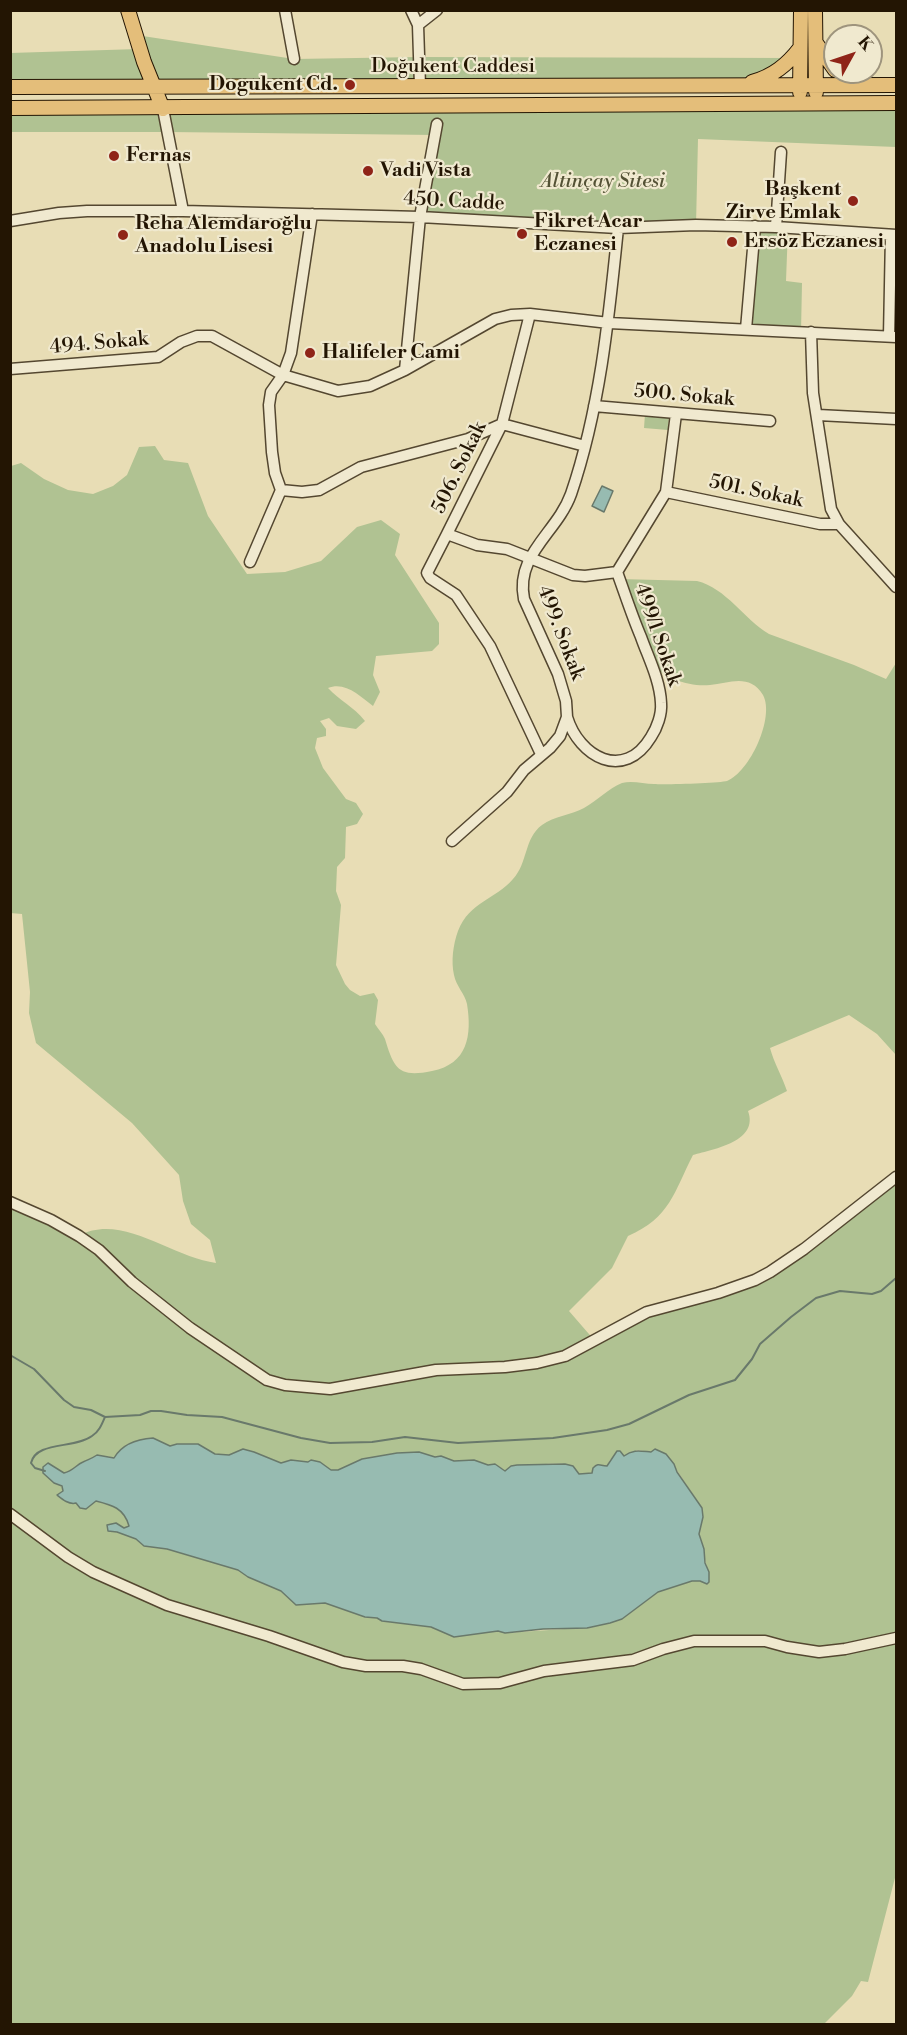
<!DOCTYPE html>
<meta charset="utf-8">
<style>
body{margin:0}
#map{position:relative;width:907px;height:2035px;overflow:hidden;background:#e8ddb5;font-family:"Libre Bodoni",serif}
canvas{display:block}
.frame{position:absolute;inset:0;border:12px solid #231503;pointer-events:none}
.north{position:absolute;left:823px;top:24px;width:60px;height:60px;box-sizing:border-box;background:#f0e9cf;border:2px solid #9e947d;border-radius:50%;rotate:50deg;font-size:16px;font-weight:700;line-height:24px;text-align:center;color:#231503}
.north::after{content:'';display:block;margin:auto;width:21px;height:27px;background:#8f2418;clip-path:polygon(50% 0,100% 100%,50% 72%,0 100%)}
</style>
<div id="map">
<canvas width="907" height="2035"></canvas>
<div class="frame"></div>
<div class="north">K</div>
</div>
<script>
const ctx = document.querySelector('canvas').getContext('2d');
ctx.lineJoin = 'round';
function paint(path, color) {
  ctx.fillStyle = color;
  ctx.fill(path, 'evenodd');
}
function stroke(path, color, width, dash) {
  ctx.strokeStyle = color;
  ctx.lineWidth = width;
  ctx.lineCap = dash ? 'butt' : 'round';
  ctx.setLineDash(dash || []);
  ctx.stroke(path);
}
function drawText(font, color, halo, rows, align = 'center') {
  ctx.font = font + ' "Libre Bodoni",serif';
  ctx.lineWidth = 4.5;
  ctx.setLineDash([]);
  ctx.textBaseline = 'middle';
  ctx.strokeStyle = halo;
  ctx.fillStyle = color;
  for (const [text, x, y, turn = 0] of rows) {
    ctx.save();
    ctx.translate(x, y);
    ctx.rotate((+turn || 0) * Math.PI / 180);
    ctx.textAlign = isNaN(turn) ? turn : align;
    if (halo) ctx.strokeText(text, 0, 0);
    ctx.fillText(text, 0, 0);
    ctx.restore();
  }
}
paint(new Path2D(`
 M136 35 294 59 419 57 792 58 763 79 11 87 10 53 139 49Z
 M896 103V147L698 139 696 225 420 217 436 135 168 132H11L10 108Z
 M755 226 788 228 786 281 802 283 801 332 746 329Z
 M645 414 669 416 668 430 644 428Z
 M155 446 164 460 188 463 208 516 247 574 285 572 321 561 357 527 381 520 400 534 395 555 439 623V644L432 651 376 656 373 675 380 692 373 706C360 696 345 681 328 688 340 701 353 706 365 721L356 729 337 726 329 718 320 721 326 729V736L317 738 315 748 323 768 346 799 356 803 363 814 357 824 346 827 345 858 337 867 336 891 341 905 336 965 345 984 350 990 360 996 374 993 378 1000 375 1024C378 1029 383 1034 385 1039 394 1069 399 1078 432 1071 468 1064 472 1035 467 1004 465 994 456 986 454 975 451 961 453 945 458 931 470 901 495 900 513 879 528 863 524 838 542 825 554 816 572 815 584 808 597 801 609 788 622 783 632 780 644 784 654 784 664 785 720 783 727 781 750 772 775 717 763 695 750 673 729 683 710 685 690 687 665 679 652 664 647 659 646 649 643 643 635 622 627 600 619 579L697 581C726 588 744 619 769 634L854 665 886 679 896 663V1055L877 1034 849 1015 770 1048C774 1063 782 1076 787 1091L748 1111C759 1141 715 1149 693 1155 674 1192 670 1218 628 1236L612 1268 569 1311 595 1341 618 1326 755 1280 896 1177V1874L868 1982 861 1981 852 1996 824 2024H11L10 1202 79 1236C121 1212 173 1258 216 1263L210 1240 191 1224 183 1201 179 1175 132 1123 36 1043 29 1013 30 992 22 914 10 913 11 466 21 463 44 479 68 490 93 494 113 486 127 475 139 447ZM153 1438 170 1446 177 1444H198L215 1454 230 1456 243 1449 254 1452 281 1463 295 1460 331 1470H338L362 1459 397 1453 419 1452 435 1457 441 1456 454 1461 474 1460 488 1465 495 1464 506 1471 508 1468C519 1466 564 1461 572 1466 575 1468 577 1471 579 1474L592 1473 593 1470 607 1467 610 1460 620 1453 624 1457 637 1450 666 1454 702 1508C704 1518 698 1527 700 1537 702 1554 710 1567 707 1584L700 1581H692L658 1592 622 1619 579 1628 505 1633 498 1631 454 1637 431 1627 382 1621 377 1618 365 1617 325 1603 296 1605 281 1591 248 1577 238 1570 167 1549 144 1546 136 1539 117 1532 108 1531 107 1525 116 1523 124 1528 129 1525C123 1508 112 1505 96 1501 82 1508 72 1501 61 1493L64 1489C62 1486 48 1477 43 1473L45 1471 64 1473 72 1471 94 1457 105 1456 115 1458C122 1444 138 1439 153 1438Z`), '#b0c292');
const water = new Path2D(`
 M602 486 613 491 604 512 592 506Z
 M153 1438 170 1446 177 1444H198L215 1454 229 1455 243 1449 254 1452 281 1463 291 1460 308 1462 311 1460 320 1462 331 1470H338L362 1459 397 1453 419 1452 435 1457 441 1456 454 1461 474 1460 488 1465 495 1464 505 1471 511 1466 517 1465 565 1464 573 1466 579 1474 592 1473 593 1468C599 1462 600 1466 607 1466L617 1451H620L624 1456C633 1449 640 1451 651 1452L655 1449 666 1454 674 1464 677 1472 702 1508 703 1517 699 1534 704 1549 705 1563 709 1572V1582L707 1584 700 1581H692L658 1592 622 1619 610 1623 587 1628 543 1629 505 1633 498 1631 454 1637 431 1627 382 1621 377 1618 365 1617 325 1603 296 1605 281 1591 248 1577 238 1570 167 1549 144 1546 136 1539 117 1532 108 1531 107 1525 116 1523 124 1528 129 1526C124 1508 112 1505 96 1501L86 1509 80 1508 76 1503C69 1505 62 1499 57 1495L63 1491 62 1486 54 1483 43 1473V1467L48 1463 64 1473C73 1471 76 1465 83 1462 89 1459 91 1459 97 1455L114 1458C122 1444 138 1439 153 1438Z`);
paint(water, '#97bbb1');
stroke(water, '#69796b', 1.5);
stroke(new Path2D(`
 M10 1355 34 1369 64 1400 74 1407 91 1410 105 1417 140 1415 151 1411H161L187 1415 222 1417 301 1438 330 1443 372 1442 405 1437 458 1443 553 1438 607 1430 629 1424 689 1395 735 1380 752 1359 760 1344 791 1317 816 1298 840 1291 872 1294 881 1291 896 1278
 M45 1471 35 1468 31 1463C36 1441 74 1449 92 1436 99 1432 102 1424 105 1417`), '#69796b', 2);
const minor = new Path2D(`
 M285 10 294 59
 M411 10 418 25 420 86
 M418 25 437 10
 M163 109 183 211
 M10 221 59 213 87 211H183L420 217 618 228 696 225 776 227 896 235
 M776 227 781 152
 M530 314 502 424 447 534 477 545 507 549 573 575 585 576 617 572
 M746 329 755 226
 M811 332 813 393 831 509 839 524 896 587
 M889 336 891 235
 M10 369 158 357 181 342 197 336H212L283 375 338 391 370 386 405 370 495 319 511 315 530 314 609 323 896 337
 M405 370 420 217 437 124
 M594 406 770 421
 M818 415 896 419
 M281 490 302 492 319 490 361 467 468 439 502 424 585 446
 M666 492 820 524H839
 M447 534 427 573 430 578 456 595 490 646 541 754
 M250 562 281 490 275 473 272 452 269 405 271 392 283 375 291 353 312 214
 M617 572 666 492 676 414
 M567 717C579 757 624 782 651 737 657 728 662 714 661 703 660 680 648 657 641 637 632 616 625 594 617 572
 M452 841 507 792 524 770 550 748 560 736 567 717 566 701 558 674 524 599C515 554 557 533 571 494 600 409 609 317 618 228
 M10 1202 51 1220 79 1236 99 1250 132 1282 190 1328 267 1380 285 1385 330 1389 436 1370 505 1367 537 1363 565 1356 647 1312 718 1293 755 1280 770 1272 804 1249 896 1177
 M10 1514 68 1557 93 1572 167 1605 269 1636 343 1662 366 1666H403L421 1669 463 1684 500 1683 544 1671 633 1660 663 1649 694 1641H765L787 1647 819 1652 845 1649 896 1638`);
const major = new Path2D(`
 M128 10 144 62 163 109
 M815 10 816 92
 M816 43 835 70
 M752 82C773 76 787 65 800 48
 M10 87 896 85
 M800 92 801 10
 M10 108 896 103`);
stroke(minor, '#544730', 13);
stroke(major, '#231503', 16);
stroke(minor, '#f0e9cf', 10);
stroke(major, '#e4be7a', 14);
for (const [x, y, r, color] of [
 [350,85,6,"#8f2418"],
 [114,156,6,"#8f2418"],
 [368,171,6,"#8f2418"],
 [853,201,6,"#8f2418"],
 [522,234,6,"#8f2418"],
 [123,235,6,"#8f2418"],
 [732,242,6,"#8f2418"],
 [310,353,6,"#8f2418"]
]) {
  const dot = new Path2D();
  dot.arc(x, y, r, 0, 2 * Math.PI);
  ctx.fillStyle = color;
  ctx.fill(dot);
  stroke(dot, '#f0e9cf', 2);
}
drawText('20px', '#231503', '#f0e9cf', [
 ["Doğukent Caddesi",453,67],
 ["450. Cadde",454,202,3],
 ["494. Sokak",99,344,-5],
 ["500. Sokak",684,396,5],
 ["506. Sokak",460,468,-64],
 ["501. Sokak",756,492,12],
 ["499. Sokak",560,633,69],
 ["499/1 Sokak",657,635,71]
]);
drawText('bold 20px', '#231503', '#f0e9cf', [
 ["Dogukent Cd.",338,85,"right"],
 ["Fernas",126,156],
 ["Vadi Vista",380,171],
 ["Başkent",841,190,"right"],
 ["Zirve Emlak",841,213,"right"],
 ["Fikret Acar",534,222],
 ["Eczanesi",534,245],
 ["Reha Alemdaroğlu",135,224],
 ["Anadolu Lisesi",135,247],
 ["Ersöz Eczanesi",744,242],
 ["Halifeler Cami",322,353]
], 'left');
drawText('italic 20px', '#545235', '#f0e9cf', [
 ["Altinçay Sitesi",603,182]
]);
</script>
